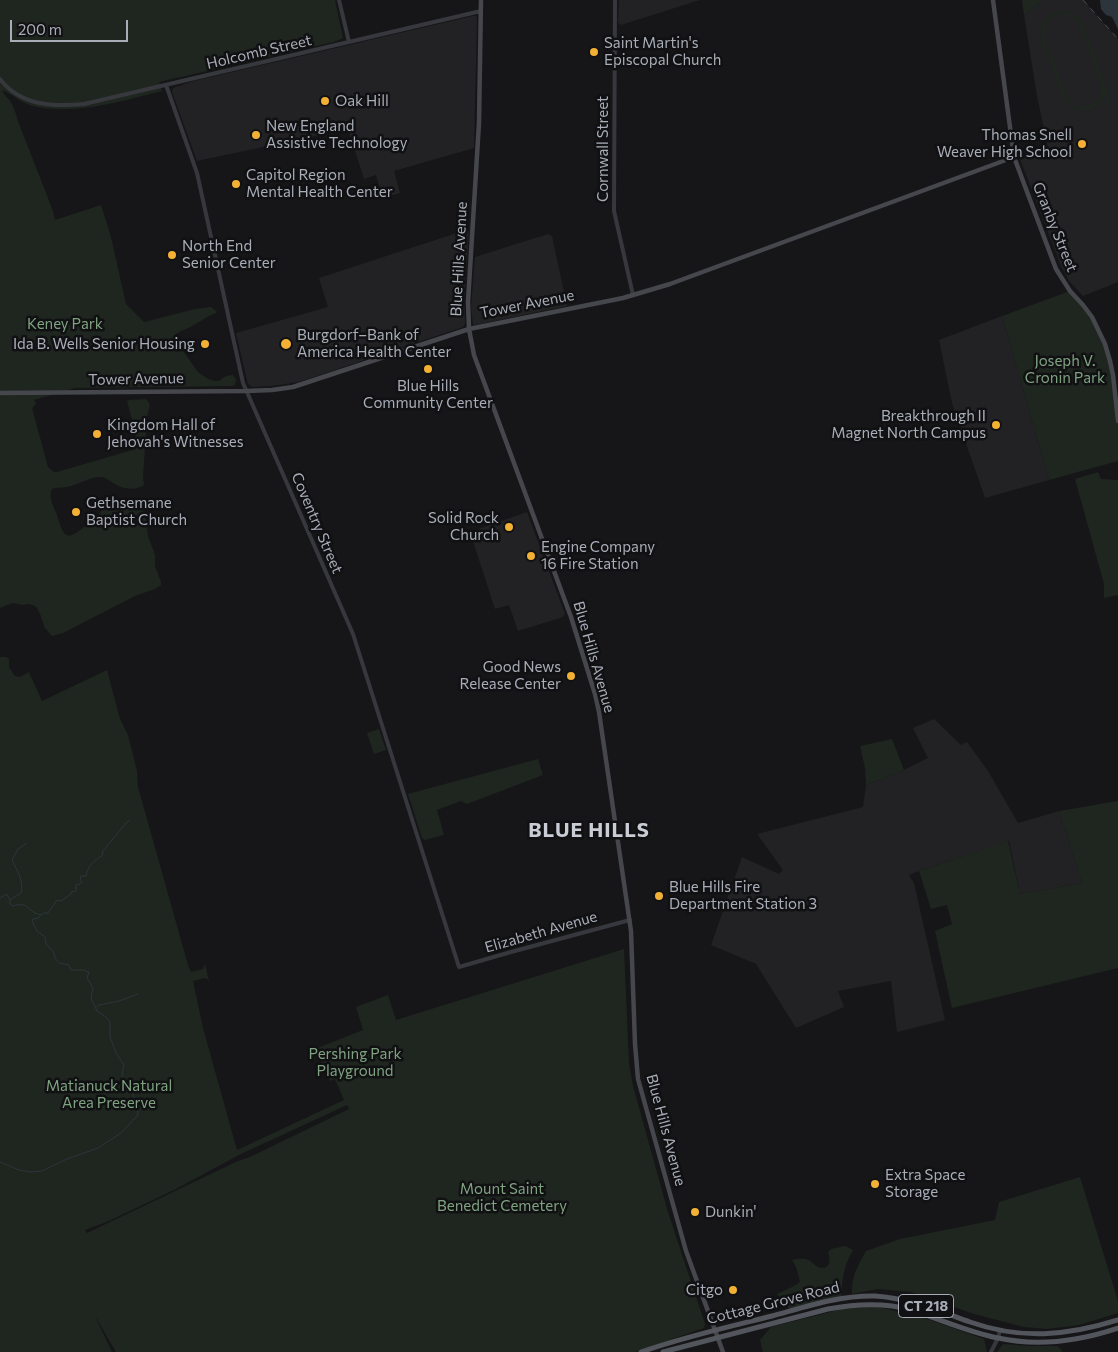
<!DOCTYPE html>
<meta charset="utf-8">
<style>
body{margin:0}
#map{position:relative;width:1118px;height:1352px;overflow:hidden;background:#161618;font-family:Commissioner,sans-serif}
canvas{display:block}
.scale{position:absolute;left:10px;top:20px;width:118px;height:22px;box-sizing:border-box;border:2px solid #a8adb8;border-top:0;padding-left:6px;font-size:15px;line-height:18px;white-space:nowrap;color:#a8adb8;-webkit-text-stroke:4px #111113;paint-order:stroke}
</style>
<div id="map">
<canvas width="1118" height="1352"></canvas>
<div class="scale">200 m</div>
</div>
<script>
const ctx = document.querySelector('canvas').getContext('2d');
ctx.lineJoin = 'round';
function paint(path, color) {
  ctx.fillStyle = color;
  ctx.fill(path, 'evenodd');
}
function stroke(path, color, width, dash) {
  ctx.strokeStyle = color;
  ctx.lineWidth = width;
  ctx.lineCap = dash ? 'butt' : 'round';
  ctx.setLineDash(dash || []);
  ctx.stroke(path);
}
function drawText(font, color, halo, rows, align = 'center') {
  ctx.font = font + ' Commissioner,sans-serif';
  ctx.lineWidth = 5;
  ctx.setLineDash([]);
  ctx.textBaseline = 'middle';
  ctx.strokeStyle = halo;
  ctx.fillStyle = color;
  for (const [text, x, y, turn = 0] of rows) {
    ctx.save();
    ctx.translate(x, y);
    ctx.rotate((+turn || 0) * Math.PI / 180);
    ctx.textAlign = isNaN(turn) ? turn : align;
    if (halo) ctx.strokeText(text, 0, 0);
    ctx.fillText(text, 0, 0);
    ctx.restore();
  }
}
paint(new Path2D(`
 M619 0H700L621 25 618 22Z
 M1044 0H1083L1118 39V282L1083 296 1069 281 1061 266 1020 159 1048 148 1037 96 1024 15Z
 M473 16H476L477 19 474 148 394 171 400 193 383 198 376 175 364 179 348 129 197 161 172 92 173 88 194 81Z
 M466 230 469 231 464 302 465 323 463 327 299 382 271 386 252 387 248 384 236 333 328 307 319 278Z
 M548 234 552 236 567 306 475 325 473 324 471 308 475 257Z
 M1002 316 1049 480 985 498 952 403 939 340Z
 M527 512 565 614 563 617 518 631 509 605 495 609 470 532Z
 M934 719 961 745 967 742 988 771 1018 823 1059 811 1082 883 1020 894 1009 841 919 871 909 875 914 883 945 1020 897 1032 891 981 838 991 844 1007 796 1028 756 964 711 945 742 857 779 874 783 870 757 834 863 807 866 785 904 770 928 758 913 728Z`), '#222225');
paint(new Path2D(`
 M0 0H335L343 38 334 42 159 82 162 91C121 101 75 116 33 106 20 103 13 94 2 90 4 95 7 97 10 101 14 107 16 114 18 121L53 211 55 220 101 205 111 237 126 304 144 322 195 309 211 307 216 311V313C206 316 196 325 186 329 182 331 178 332 175 335L183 351 198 372 208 379 215 381H220C222 377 229 375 233 375L236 380 235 385 232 386 75 388 34 400 36 404 32 408 48 467 54 472H57L136 449C138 433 131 417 127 401L130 400 146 399 150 404 147 417 143 477 144 485C136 491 123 489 115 484 110 481 107 478 101 477 88 477 79 485 67 487 61 488 57 487 52 489 48 499 54 506 57 515 63 535 65 543 84 527 88 524 93 522 97 518 100 514 101 508 107 506 119 501 128 503 141 507L145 513 148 536 155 555V566L161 582V585L155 589 135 596 63 633 52 636 45 628 40 614 37 608 35 606 29 604 23 605 13 603 0 608Z
 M1022 0H1044L1024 15Z
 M1061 11C1070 11 1077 14 1082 22L1112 101 1108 102 1105 94 1099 103 1091 109 1080 110 1074 108 1068 104 1062 96 1042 41C1038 25 1046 13 1061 11ZM1062 14 1072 17 1078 23 1101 81C1106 103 1079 117 1067 98 1064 92 1062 85 1060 79 1055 66 1050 53 1045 39 1042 26 1049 16 1062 14Z
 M1070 291 1092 317 1110 361 1118 421V461L1049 480 1002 316Z
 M1098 472 1101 479 1118 480V595L1104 598V584L1075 479Z
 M0 657H6L9 659V667L15 676 20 677 29 672 42 701 107 670 120 719 128 735 137 771 138 787 188 965 191 972 203 969 205 964 209 981 206 978 193 981 203 1028 237 1150 344 1100 335 1079 330 1081 315 1049 363 1030 356 1007 388 995 396 1020 624 949 629 1063 633 1086 668 1212 705 1324 704 1328 635 1352H116L95 1316 112 1352H0ZM347 1105 349 1109 250 1157 238 1161 87 1233 85 1230 109 1221 176 1189 241 1154Z
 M379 729 386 750 374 754 367 733Z
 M892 739 904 770 866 785 865 768 860 746Z
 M538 759 543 775 467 804 461 801 437 810 444 835 425 840 422 838 408 794Z
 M1118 801V968L952 1008 935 931 952 924 947 905 931 909 919 871 1008 841 1020 894 1082 883 1059 811Z
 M1080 1177 1118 1301V1313L1079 1325 1047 1329 1024 1327 974 1314 911 1292 878 1289 852 1294C851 1276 858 1266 866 1251L900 1239 995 1220 999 1202Z
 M845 1246 853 1250C844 1265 841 1281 842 1299L791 1311 777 1294 794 1286 800 1282 796 1267 792 1260C798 1259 802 1258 808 1260 812 1261 814 1265 818 1267 830 1271 831 1260 828 1252L831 1249Z
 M879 1307 927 1319 984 1339 987 1352H763L760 1340 771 1327 846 1308Z
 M1003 1344 1031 1346H1057L1061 1349 1062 1352H997Z`), '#1e261f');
paint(new Path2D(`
 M1100 0H1118V29L1112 17 1106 15 1101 9Z`), '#2c353c');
stroke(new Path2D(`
 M0 898 7 894 10 900 21 893C24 880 17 871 12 860L18 849 27 843
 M41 915 44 913H48L57 900 61 901 71 894V892L76 891V885L80 884 82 882 80 879 81 876H86C88 866 94 860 102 856L103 851 126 823 130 820
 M97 1007 99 1005 119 1001 138 994
 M0 1162 19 1170 31 1172 42 1171 67 1159 98 1148 121 1133 138 1115 137 1103 133 1094 126 1085 122 1074 124 1065 116 1053 110 1037V1022L106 1017 97 1011 91 998 93 988 87 978 89 972 83 970H71L69 965 59 963 55 958 53 951 46 944 45 937 37 931 32 921 33 919 38 918 41 915C25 911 31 901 12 906L10 904V900`), '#2c353c', 1);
stroke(new Path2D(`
 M339 0 349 42
 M615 0 614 211 633 295
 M0 79C20 106 54 107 84 104L481 11
 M166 85 197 173 243 383 353 634 459 967 511 952 630 920
 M991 1352 998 1338 1000 1330`), '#37383d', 4);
stroke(new Path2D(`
 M481 0 479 123 468 302 469 329 474 355 571 617 595 694 599 712 631 931 635 1044 638 1079 686 1251 723 1352
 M993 0 1014 157 1056 269 1070 291 1083 305 1092 317 1105 344 1110 361 1113 375 1118 421
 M0 393 246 391 272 390 293 387 469 329 623 298 670 284 1014 157`), '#45474d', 4.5);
stroke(new Path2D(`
 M641 1352C683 1337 728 1327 772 1316 805 1307 840 1295 875 1296 909 1298 939 1311 970 1322 1021 1340 1067 1336 1118 1320
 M663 1352 828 1309C855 1304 884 1302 911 1310 940 1319 968 1332 998 1338 1039 1347 1079 1341 1118 1328`), '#53555c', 5);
stroke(new Path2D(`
 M1083 0 1118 39`), '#4a4c52', 1, [6, 5]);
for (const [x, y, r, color] of [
 [594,52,5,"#f2b134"],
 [325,101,5,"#f2b134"],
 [256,135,5,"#f2b134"],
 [1082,144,5,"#f2b134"],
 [236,184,5,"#f2b134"],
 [172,255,5,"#f2b134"],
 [205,344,5,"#f2b134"],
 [286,344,6,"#f2b134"],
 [428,369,5,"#f2b134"],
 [996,425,5,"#f2b134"],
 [97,434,5,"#f2b134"],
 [76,512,5,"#f2b134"],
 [509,527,5,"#f2b134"],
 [531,556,5,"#f2b134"],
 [571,676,5,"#f2b134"],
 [659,896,5,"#f2b134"],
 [875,1184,5,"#f2b134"],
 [695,1212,5,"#f2b134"],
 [733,1290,5,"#f2b134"]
]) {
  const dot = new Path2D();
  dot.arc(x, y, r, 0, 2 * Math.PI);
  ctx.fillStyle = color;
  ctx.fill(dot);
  stroke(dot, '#111113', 2);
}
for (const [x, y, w] of [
 [926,1306,55]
]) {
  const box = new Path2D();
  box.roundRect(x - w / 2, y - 11.5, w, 23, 4);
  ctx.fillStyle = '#111113';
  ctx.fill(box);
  stroke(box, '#a8adb8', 1);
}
drawText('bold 14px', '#a8adb8', null, [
 ["CT 218",926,1306]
]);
drawText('15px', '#a8adb8', '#111113', [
 ["Saint Martin's",604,43],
 ["Episcopal Church",604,60],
 ["Oak Hill",335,101],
 ["New England",266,126],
 ["Assistive Technology",266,143],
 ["Thomas Snell",1072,135,"right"],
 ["Weaver High School",1072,152,"right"],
 ["Capitol Region",246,175],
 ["Mental Health Center",246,192],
 ["North End",182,246],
 ["Senior Center",182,263],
 ["Burgdorf–Bank of",297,335],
 ["America Health Center",297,352],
 ["Ida B. Wells Senior Housing",195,344,"right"],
 ["Blue Hills",428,386,"center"],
 ["Community Center",428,403,"center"],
 ["Breakthrough II",986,416,"right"],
 ["Magnet North Campus",986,433,"right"],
 ["Kingdom Hall of",107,425],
 ["Jehovah's Witnesses",107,442],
 ["Gethsemane",86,503],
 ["Baptist Church",86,520],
 ["Solid Rock",499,518,"right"],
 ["Church",499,535,"right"],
 ["Engine Company",541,547],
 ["16 Fire Station",541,564],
 ["Good News",561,667,"right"],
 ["Release Center",561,684,"right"],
 ["Blue Hills Fire",669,887],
 ["Department Station 3",669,904],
 ["Extra Space",885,1175],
 ["Storage",885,1192],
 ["Dunkin'",705,1212],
 ["Citgo",723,1290,"right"]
], 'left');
drawText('15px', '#a8adb8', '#111113', [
 ["Holcomb Street",259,52,-13],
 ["Cornwall Street",603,149,-90],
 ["Granby Street",1055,227,68],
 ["Blue Hills Avenue",459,259,-87],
 ["Tower Avenue",527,304,-11],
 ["Tower Avenue",136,379,-1],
 ["Coventry Street",317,523,67],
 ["Blue Hills Avenue",594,657,74],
 ["Elizabeth Avenue",541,932,-16],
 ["Blue Hills Avenue",666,1130,75],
 ["Cottage Grove Road",773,1303,-14]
]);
drawText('15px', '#7fa381', '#111113', [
 ["Keney Park",65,324],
 ["Joseph V.",1065,361],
 ["Cronin Park",1065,378],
 ["Pershing Park",355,1054],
 ["Playground",355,1071],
 ["Matianuck Natural",109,1086],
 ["Area Preserve",109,1103],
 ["Mount Saint",502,1189],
 ["Benedict Cemetery",502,1206]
]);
ctx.letterSpacing = '1px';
drawText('bold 20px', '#c9ccd4', '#111113', [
 ["BLUE HILLS",589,830]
]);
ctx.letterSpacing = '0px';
</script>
